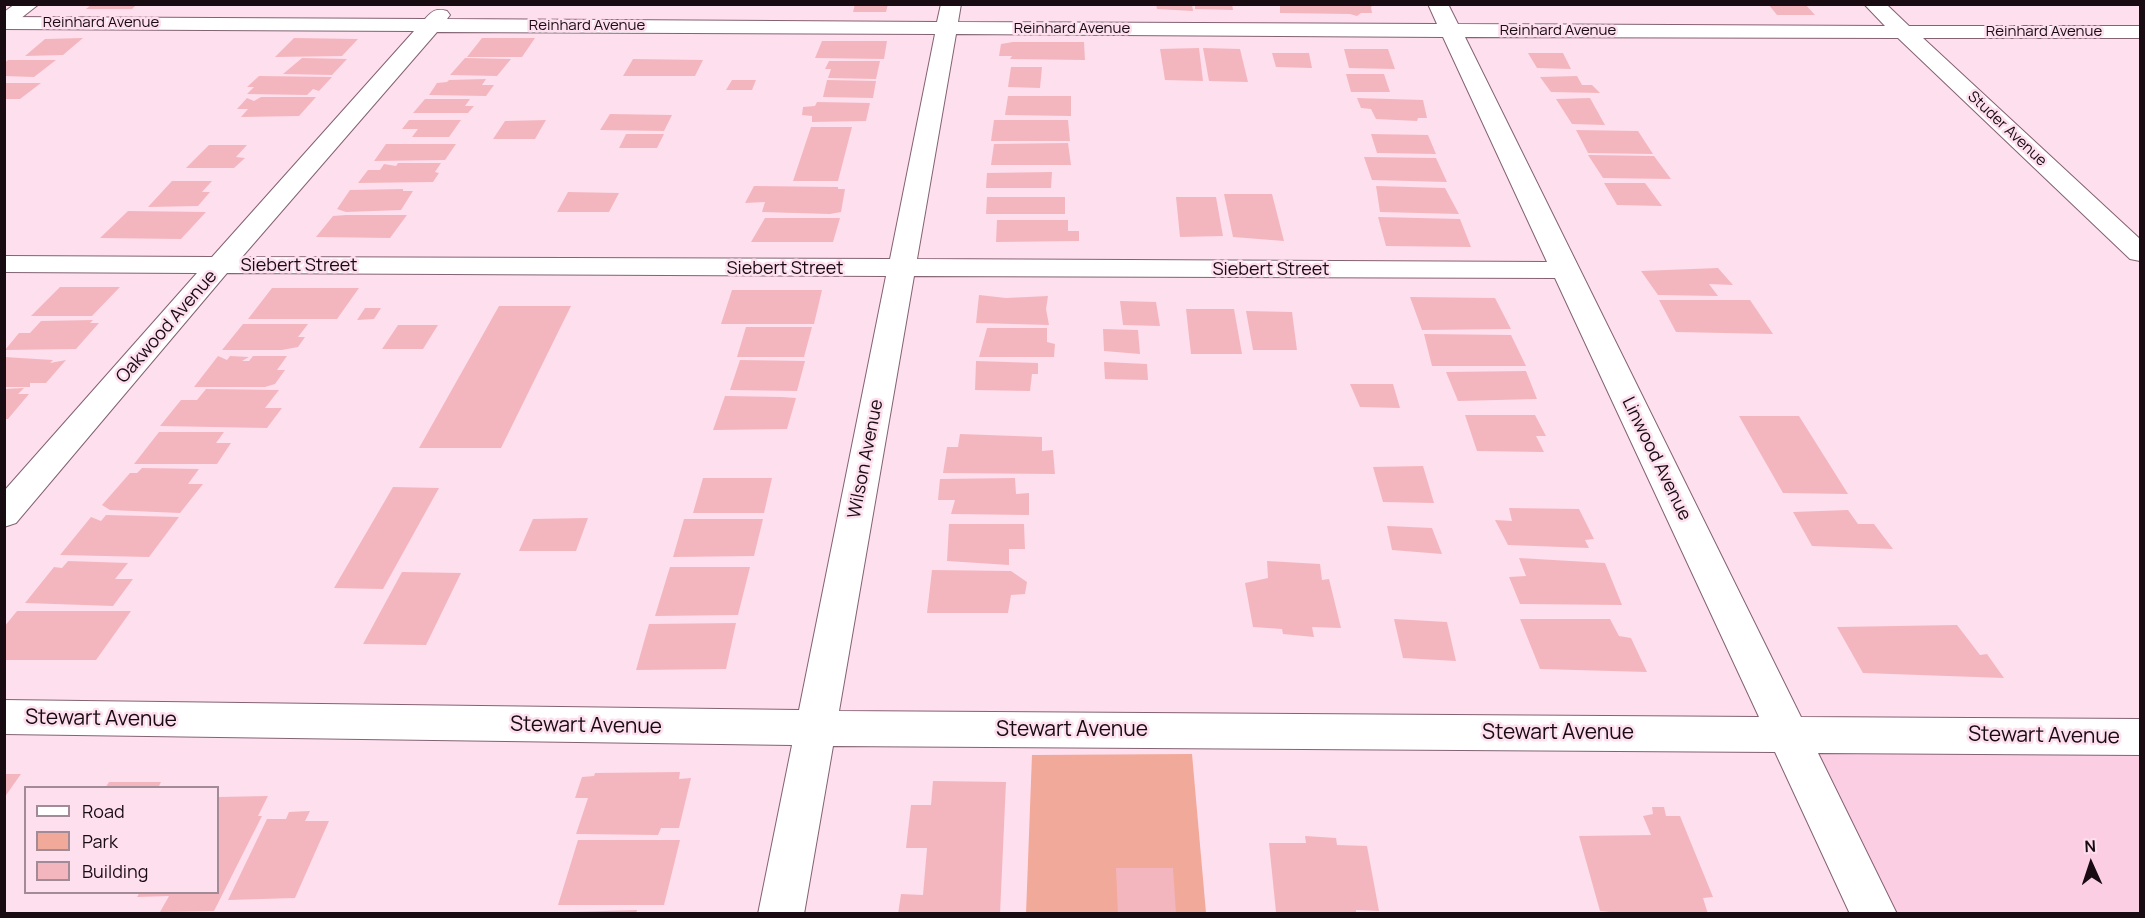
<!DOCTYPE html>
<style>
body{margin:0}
#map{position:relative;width:2145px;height:918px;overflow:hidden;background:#fedfee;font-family:Manrope,sans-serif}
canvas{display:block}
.frame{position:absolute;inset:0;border:6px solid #180b12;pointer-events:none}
.legend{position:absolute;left:24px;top:786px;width:195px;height:108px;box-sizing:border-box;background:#fedfee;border:2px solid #a28a96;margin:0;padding:8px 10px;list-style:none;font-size:18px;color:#180b12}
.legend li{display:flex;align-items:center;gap:12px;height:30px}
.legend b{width:30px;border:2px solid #a28a96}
.north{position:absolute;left:2061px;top:834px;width:60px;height:60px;-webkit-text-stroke:4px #fedfee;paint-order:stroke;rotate:357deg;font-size:16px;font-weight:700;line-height:24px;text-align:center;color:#180b12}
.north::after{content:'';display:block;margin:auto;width:21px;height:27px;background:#180b12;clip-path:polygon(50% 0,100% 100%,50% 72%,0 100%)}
</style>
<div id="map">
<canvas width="2145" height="918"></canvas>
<div class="frame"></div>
<ul class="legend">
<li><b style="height:8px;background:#fff"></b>Road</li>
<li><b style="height:16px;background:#f1a99a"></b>Park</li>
<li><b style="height:16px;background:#f4b6be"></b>Building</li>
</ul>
<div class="north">N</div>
</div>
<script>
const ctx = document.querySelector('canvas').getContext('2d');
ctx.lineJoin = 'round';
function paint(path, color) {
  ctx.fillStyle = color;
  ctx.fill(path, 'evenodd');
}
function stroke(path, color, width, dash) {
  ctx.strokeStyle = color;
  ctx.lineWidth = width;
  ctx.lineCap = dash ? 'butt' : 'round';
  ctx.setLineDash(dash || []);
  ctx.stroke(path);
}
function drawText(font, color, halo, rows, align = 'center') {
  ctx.font = font + ' Manrope,sans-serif';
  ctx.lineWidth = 5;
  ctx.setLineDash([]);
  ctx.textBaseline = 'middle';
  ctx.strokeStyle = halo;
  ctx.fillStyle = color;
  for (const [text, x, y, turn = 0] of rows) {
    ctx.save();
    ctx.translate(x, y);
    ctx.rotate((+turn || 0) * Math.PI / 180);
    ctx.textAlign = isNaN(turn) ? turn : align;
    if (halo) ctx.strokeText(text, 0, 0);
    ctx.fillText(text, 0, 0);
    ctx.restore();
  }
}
paint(new Path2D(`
 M1788 730 2140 733V913H1875Z`), '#fccee4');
paint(new Path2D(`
 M1192 754 1206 913 1026 914 1032 755Z`), '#f1a99a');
paint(new Path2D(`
 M92 4H137L132 9H86Z
 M855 4H888L886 12H853Z
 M1156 4H1192L1193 11 1157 9Z
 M1195 4H1232L1233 10 1195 9Z
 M1280 4H1375L1371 7 1372 13H1361L1357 16 1350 14 1280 13Z
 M1768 4H1805L1815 15H1777Z
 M83 38 63 55 25 56 45 39Z
 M294 38 358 39 342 56 275 57Z
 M482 38H535L522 57H467Z
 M822 41H887L884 59 815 58Z
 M1013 42H1084L1085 60 1010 59 1012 56H999L1001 44Z
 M1199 48 1203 81 1165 80 1160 49Z
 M1203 48 1240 49 1248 82 1209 81Z
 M1344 49H1388L1395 69 1349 68Z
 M1272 53H1309L1312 68 1276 67Z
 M1528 53H1563L1571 69 1537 68Z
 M302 58 347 59 332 75 283 74Z
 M465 58 511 59 497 76 450 75Z
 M633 59 703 60 695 76H623Z
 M8 60H56L34 77 4 76V63Z
 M829 61H880L876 79 828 78 831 69H825Z
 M1011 67H1042L1040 88 1008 87Z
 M1346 74H1384L1390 92H1351Z
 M259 76 332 77 319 91 313 89 307 95 247 94 254 87H247Z
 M1577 76 1582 85H1592L1600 93 1551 92 1540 77Z
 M486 79 482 85H494L486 96 429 95 437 83 447 82 449 80Z
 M732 80H756L752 90H726Z
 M827 80 876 81 873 98 823 97Z
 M4 83H41L20 99H4Z
 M1008 96H1071V116L1005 115Z
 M261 97H316L299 116 241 117 248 109H237L247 98 254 101Z
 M1357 98 1423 100 1427 118H1418L1417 121 1376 119 1371 109 1361 108Z
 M1590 98 1605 125 1572 124 1556 99Z
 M425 99H470L465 106H474L468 113H413Z
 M817 102 870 103 866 121 812 122V116L802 115 803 107 815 106Z
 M610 114 672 115 664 131 600 130Z
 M409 120H461L449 137H412L418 129H402Z
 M546 120 535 139H493L505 121Z
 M994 120H1068L1070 141H991Z
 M811 127H852L838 181H793Z
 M1576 130 1638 131 1653 154 1588 153Z
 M626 134H664L657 148H619Z
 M1371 134 1428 135 1436 154 1377 153Z
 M1068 143 1071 165H991L994 144Z
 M386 144H456L445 160 374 161Z
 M209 145H247L236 157 245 158 234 168H186Z
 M1588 155 1654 156 1671 179 1603 178Z
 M1364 157 1436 158 1447 182 1372 180Z
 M398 163H441L435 172 439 173 433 182 358 183 368 170H380L384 164 396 166Z
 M1052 172 1051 188H986L987 173Z
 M172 181H212L202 192H210L198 206 148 207Z
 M1604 183H1645L1662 206 1617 205Z
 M754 186 838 187V189H845L841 212 830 214 762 212 765 202 745 203Z
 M1376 186 1445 188 1459 214 1380 212Z
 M403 189V191H413L401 210 346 212 337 209 350 190Z
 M568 192 619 193 609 212H557Z
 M1224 194H1272L1284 241 1233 237Z
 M987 197H1065V214H986Z
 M1176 197H1216L1223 236 1180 237Z
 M128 211 206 212 181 239 100 238Z
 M346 215H407L390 238 316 237 333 216Z
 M1378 217 1460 219 1471 247 1386 246Z
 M765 218H840L833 242H751Z
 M997 220H1068V231H1079V241L996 242Z
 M1718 268 1733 285 1709 284 1718 296 1658 295 1641 271Z
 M60 287H120L92 316H31Z
 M272 288H359L337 319H248Z
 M732 290H822L814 324H721Z
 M979 295 1006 298 1048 296 1046 309 1049 325 976 323Z
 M1410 297 1495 298 1511 329 1422 330Z
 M1659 300H1750L1773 334 1676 332Z
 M1120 301 1156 302 1160 326 1123 325Z
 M499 306H571L501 448H419Z
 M365 308H381L374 319 357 320Z
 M1186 309H1234L1242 354H1191Z
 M1246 311 1292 312 1297 350H1253Z
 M93 320 90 323H99L76 349 5 350 19 333H30L41 321Z
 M243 324H308L298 337H305L298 347 282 350H222Z
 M398 325H438L423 349H382Z
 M746 327H812L804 357H737Z
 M987 328H1047V342L1055 344 1054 357H979Z
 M1103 329 1138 330 1140 354 1104 351Z
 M1424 334 1511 335 1526 366H1432Z
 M218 356 227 360 230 356 249 357 242 361H249L253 356H287L277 370H285L275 384 265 387H194Z
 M4 357 53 360 50 363 66 360 46 383H30V387H4Z
 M740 360 805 361 797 391 730 390Z
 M976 361 1038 363V374H1032L1030 391 975 390Z
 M1104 362 1147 364 1148 380 1105 379Z
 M1526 371 1537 399 1458 401 1446 372Z
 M1350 384H1393L1400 408 1360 407Z
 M24 388 18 394H29L8 419H4V389Z
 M206 389 279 390 265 408H282L267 428 160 426 181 400H197Z
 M725 396 782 397 796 398 787 429 713 430Z
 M1465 415H1535L1546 436H1536L1544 452 1477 451Z
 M1739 416H1799L1848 494 1783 493Z
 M159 432H224L216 443H231L217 464H134Z
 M960 434 1042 437V451L1053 450 1055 474 943 473 947 447H958Z
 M1423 466 1434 503 1383 502 1373 467Z
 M142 468 199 469 188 484H203L180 513 110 510 102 505 130 473H137Z
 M703 478H772L764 513H693Z
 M1015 478 1016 494 1029 493V515L951 514 955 500H938L940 479Z
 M393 487 439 488 383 589 334 588Z
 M1509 508 1579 509 1594 539 1585 540 1589 548 1508 545 1495 520 1512 521Z
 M1848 510 1858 524H1874L1893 549 1812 546 1793 512Z
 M106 515 179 517 149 557 60 555 91 517 101 521Z
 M588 518 576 551H519L533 519Z
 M684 519H763L754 556 673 557Z
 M949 524H1024L1025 549H1009V565L947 561Z
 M1387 526 1432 528 1442 554 1392 550Z
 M1519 558 1605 563 1622 605 1520 604 1509 577 1526 576Z
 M68 561 128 563 115 579H133L113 606 25 603 54 567 62 568Z
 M1267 561 1320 564 1322 580 1329 579 1341 628 1312 627 1314 637 1283 634 1282 629 1253 627 1245 583 1268 578Z
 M670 567H750L738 615 655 616Z
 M932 570 1011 571 1027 582 1025 594 1011 595 1008 613H927Z
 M402 572 461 573 426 645 363 644Z
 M17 611H131L96 660H4V627Z
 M1394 619 1447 622 1456 661 1403 658Z
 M1520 619H1610L1619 636 1631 638 1647 672 1540 669Z
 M736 623 726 669 636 670 649 624Z
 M1957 625 1980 655 1987 654 2004 678 1863 673 1837 627Z
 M680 772 679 779 691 778 679 828H661L658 835 576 834 588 798H575L582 777 594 776 595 773Z
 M4 774H21L4 798Z
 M933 781 1006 782 1000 914H898L901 894 923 895 927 848H906L911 805H931Z
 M109 782H161L158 788H105Z
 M268 796 258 816H262L214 911 160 912 169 896 137 897 140 892H218V797Z
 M1652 807H1664L1666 816H1680L1713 897 1703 898 1708 914H1630L1600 911 1579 836 1651 835 1643 816 1653 814Z
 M310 811 305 821H329L295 898 228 900 267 819H286L289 812Z
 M1305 836 1336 838 1337 845 1367 846 1379 911 1356 910V914L1276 912 1269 843H1306Z
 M578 840H680L664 905H558Z
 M1116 868H1173L1176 914H1118Z
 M637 910 636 914H571V912Z`), '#f4b6be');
const street = new Path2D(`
 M941 4H961L958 22 1437 24 1428 4H1448L1458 24 1885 26 1864 4H1886L1909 26H2140V38H1923L2140 239V261L2130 259 1898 38 1465 37 1801 717 2140 719V755L1818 753 1897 914H1850L1775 752 833 746 804 914H758L792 745 4 734V700L799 710 886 276 227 273 16 523 4 527V491L197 273 4 272V256L212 257 414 31 4 29V17L425 19C432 11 436 8 447 11L450 15 447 19 937 22ZM437 32 935 34 890 259 242 257ZM956 34 1443 37 1547 262 917 259ZM914 276 1555 278 1759 717 839 711Z`);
const secondary = new Path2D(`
 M15 4H39L11 26 4 28V12Z`);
stroke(street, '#836272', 2);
stroke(secondary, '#836272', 2);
paint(street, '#fff');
paint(secondary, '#fff');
drawText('15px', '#180b12', '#fedfee', [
 ["Reinhard Avenue",101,23],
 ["Reinhard Avenue",587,26],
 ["Reinhard Avenue",1072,29],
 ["Reinhard Avenue",1558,31],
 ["Reinhard Avenue",2044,32],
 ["Studer Avenue",2007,129,43]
]);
drawText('18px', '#180b12', '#fedfee', [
 ["Siebert Street",299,266],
 ["Siebert Street",785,269],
 ["Siebert Street",1271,270],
 ["Oakwood Avenue",167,327,-49],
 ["Wilson Avenue",866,459,-79],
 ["Linwood Avenue",1656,459,64]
]);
drawText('21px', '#180b12', '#fedfee', [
 ["Stewart Avenue",101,719,1],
 ["Stewart Avenue",586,726,1],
 ["Stewart Avenue",1072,730],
 ["Stewart Avenue",1558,733],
 ["Stewart Avenue",2044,736,1]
]);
</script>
